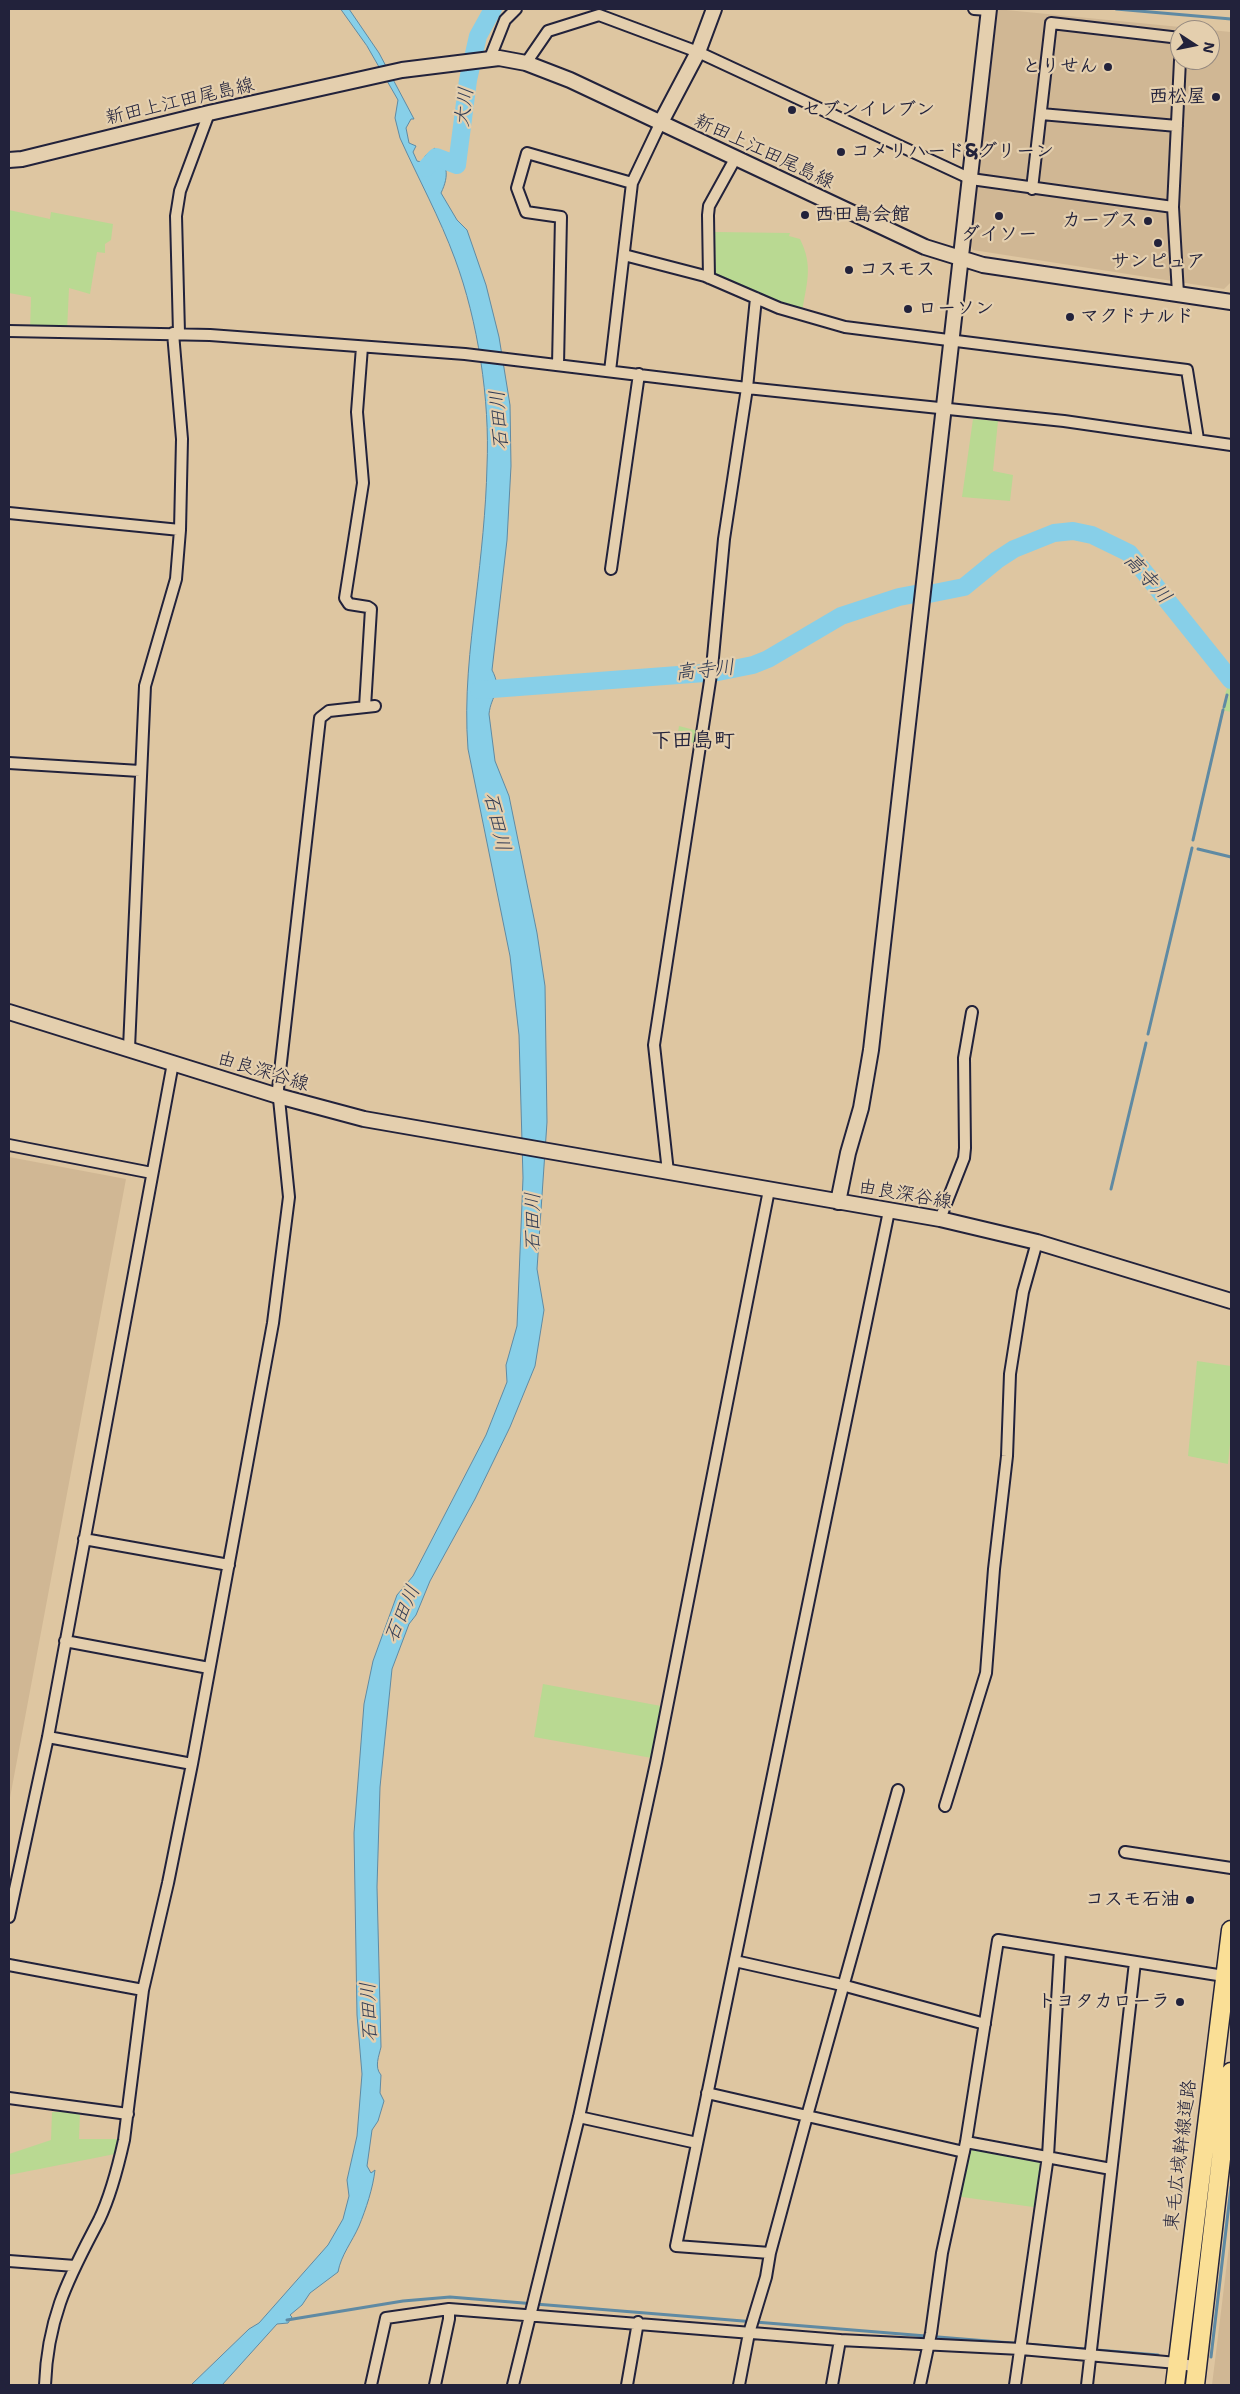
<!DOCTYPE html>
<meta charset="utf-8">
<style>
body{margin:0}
#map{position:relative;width:1240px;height:2394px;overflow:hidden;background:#dec6a1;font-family:"Shantell Sans",sans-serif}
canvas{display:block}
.frame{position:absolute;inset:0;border:10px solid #22223b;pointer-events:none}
.north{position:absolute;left:1170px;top:20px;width:50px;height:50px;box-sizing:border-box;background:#e4cfae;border:1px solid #968a80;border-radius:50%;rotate:101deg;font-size:14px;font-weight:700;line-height:20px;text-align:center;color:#22223b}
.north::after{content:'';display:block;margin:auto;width:18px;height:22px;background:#22223b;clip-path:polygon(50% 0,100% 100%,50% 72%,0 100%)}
</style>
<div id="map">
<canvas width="1240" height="2394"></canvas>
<div class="frame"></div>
<div class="north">N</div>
</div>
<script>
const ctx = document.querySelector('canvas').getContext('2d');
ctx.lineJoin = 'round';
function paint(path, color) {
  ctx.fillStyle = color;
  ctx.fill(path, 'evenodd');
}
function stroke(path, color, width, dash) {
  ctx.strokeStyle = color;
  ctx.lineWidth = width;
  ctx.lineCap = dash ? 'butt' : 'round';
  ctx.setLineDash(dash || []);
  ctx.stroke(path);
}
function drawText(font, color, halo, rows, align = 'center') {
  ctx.font = font + ' "Shantell Sans","Klee One",sans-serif';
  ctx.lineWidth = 4.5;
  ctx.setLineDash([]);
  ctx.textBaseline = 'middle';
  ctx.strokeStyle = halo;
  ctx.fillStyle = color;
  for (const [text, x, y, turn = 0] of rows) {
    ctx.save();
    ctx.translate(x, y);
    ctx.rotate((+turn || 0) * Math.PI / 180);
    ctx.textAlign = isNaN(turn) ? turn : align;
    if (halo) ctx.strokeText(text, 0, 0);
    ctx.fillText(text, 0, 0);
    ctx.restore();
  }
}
paint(new Path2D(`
 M996 9 1231 32V282L1224 289 973 250 969 244ZM1180 30H1210V60H1180Z
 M9 1157 126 1179 9 1803Z
 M1231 2230V2385H1212Z`), '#d0b794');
paint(new Path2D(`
 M9 210 50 219 51 212 113 224 111 240 105 244V253L97 252 90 294 69 288 67 331H30L31 297 9 293Z
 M715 232 790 233 789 236 800 239C814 267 806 284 802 313L716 276Z
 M973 419 998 421 993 471 1013 475 1010 501 962 497Z
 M1154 590 1231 685V712L1222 710 1229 696 1225 694 1228 686 1159 601 1153 600 1155 598 1151 595Z
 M679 726 698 731 697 744 677 738Z
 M1197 1361 1231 1366V1434L1228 1464 1188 1456Z
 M543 1684 661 1706 652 1758 534 1737Z
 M52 2112H80L79 2139H118L115 2154 9 2175V2154L51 2140Z
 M966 2142 1048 2156 1040 2208 955 2196Z`), '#b9d992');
const water = new Path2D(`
 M341 9H349L379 53 414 119H411L406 128 409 143 416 146 413 152 417 161 425 163V156L435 148C447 165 450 174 441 193L457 220 467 230 486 285 499 337 510 405 511 466 507 540 492 670C503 691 491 695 489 714L495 761 509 796 537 933 545 986 547 1122 537 1269 544 1310 535 1366 510 1427 475 1499 430 1581 416 1615 409 1624 392 1669 380 1787 377 1887 381 2047C379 2056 374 2067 381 2075L380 2093 384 2101 378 2121 372 2130 367 2166 371 2173 375 2170C373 2188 366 2209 359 2226 352 2242 341 2255 338 2272L310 2293 302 2305 290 2315 292 2317 288 2323 277 2324 222 2385H191L249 2329 259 2323 328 2245 343 2219 349 2196 347 2180 357 2136 362 2074 357 2015 354 1833 364 1704 373 1661 397 1595 413 1576 486 1435 507 1382 506 1365 517 1326 523 1178 519 1035 510 956 468 749C464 697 470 649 476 598 481 555 486 510 487 466 490 400 478 321 455 259 440 218 418 178 400 138L395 118 398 100 367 46Z`);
paint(water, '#87cfe8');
stroke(water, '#5f8aa3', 1);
stroke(new Path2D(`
 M1116 9 1231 19
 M1224 707 1227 695
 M1193 840 1223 710
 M1198 849 1231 857
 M1148 1034 1192 848
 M1111 1189 1146 1043
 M287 2320 403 2301 450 2297 1158 2355
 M1211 2357 1231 2187`), '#5f8aa3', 3);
stroke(new Path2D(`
 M426 168 436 157 457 165 468 80 478 36 493 9
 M929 594 964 587 997 560 1014 549 1054 533 1073 531 1092 535 1129 553 1231 680
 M479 690 718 672 753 665 768 659 841 616 899 597 915 594`), '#87cfe8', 18);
const street = new Path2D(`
 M974 9 989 10
 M490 58 505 20 516 9
 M526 63 548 31 599 15 698 52 971 179 1173 207
 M1041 114 1177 126
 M1032 189 1051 23 1180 38
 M624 255 705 276 779 308 845 327 1187 370 1198 439
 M709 278 708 215 709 206 735 159
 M1178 294 1173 207 1180 60
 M9 331 210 335 465 354 747 388 1064 421 1231 445
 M179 333 176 216 180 191 209 113
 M362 347 357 412 363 483 345 598 349 604 368 607 371 609 365 707
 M558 365 561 217 526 212 517 188 527 153 632 183
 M610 371 632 183 660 124
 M9 513 180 530
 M611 569 639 374
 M9 763 140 771
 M129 1048 145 686 176 579 180 530 182 439 173 333
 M9 1145 152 1173
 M668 1172 654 1045 712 668 724 539 747 388 756 298
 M940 1219 964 1158 965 1148 964 1058 972 1012
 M84 1539 229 1565
 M65 1641 209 1668
 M48 1737 192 1764
 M945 1806 986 1673 994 1569 1007 1456 1010 1374 1023 1292 1037 1242
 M1125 1852 1231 1868
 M9 1917 48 1737 173 1063
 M735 1961 842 1985 985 2024
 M9 1965 143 1990
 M707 2093 964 2152
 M9 2098 128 2114
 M579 2117 697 2143
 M966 2142 1111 2169
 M770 2253 676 2246 889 1211
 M9 2261 75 2266
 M45 2385C46 2357 51 2329 60 2303 70 2274 85 2247 99 2220 111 2195 118 2167 124 2140L143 1990 168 1883 192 1764 273 1323 289 1197 278 1089 320 718 329 711 375 706
 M371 2385 386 2318 449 2309 840 2340 1021 2349 1177 2363 1197 2367
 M435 2385 449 2319V2309
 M513 2385 579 2117 656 1763 769 1190
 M627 2385 638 2322
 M739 2385 749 2333 766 2277 770 2253 807 2116 898 1790
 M832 2385 840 2340
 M920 2385 931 2333 942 2253 966 2142 998 1940 1224 1976
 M1015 2385 1048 2156 1060 1950
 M1087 2385 1135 1962`);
const secondary = new Path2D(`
 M660 124 698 52 714 9
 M9 160 22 159 209 113 402 70 499 58 526 63 570 80 925 247 983 265 1231 302
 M9 1012 278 1096 364 1119 940 1219 1037 1242 1231 1301
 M838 1202 848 1153 861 1108 871 1050 989 9`);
const highway = new Path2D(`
 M1175 2385 1231 1930
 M1195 2385 1231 2072`);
stroke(street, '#22223b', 14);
stroke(secondary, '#22223b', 18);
stroke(highway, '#22223b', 21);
stroke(street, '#e4cfae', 10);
stroke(secondary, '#e4cfae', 14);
stroke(highway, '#fadf96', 18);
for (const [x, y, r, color] of [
 [1108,67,5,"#22223b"],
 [1216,97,5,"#22223b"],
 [792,110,5,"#22223b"],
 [841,152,5,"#22223b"],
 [805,215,5,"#22223b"],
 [999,216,5,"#22223b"],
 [1148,221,5,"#22223b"],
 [1158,243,5,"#22223b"],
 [849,270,5,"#22223b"],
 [908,309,5,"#22223b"],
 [1070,317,5,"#22223b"],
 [1190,1900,5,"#22223b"],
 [1180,2002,5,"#22223b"]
]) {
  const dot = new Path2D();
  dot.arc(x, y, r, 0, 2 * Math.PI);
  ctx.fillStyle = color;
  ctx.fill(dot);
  stroke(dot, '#e4cfae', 2);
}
drawText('bold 19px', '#22223b', '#e4cfae', [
 ["とりせん",1098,67,"right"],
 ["西松屋",1206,97,"right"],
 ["セブンイレブン",802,110],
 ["コメリハード&グリーン",851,152],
 ["西田島会館",815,215],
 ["カーブス",1138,221,"right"],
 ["ダイソー",999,235,"center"],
 ["サンピュア",1158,262,"center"],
 ["コスモス",859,270],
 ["ローソン",918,309],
 ["マクドナルド",1080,317],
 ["コスモ石油",1180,1900,"right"],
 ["トヨタカローラ",1170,2002,"right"]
], 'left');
drawText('19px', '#22223b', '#e4cfae', [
 ["新田上江田尾島線",180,102,-13],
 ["新田上江田尾島線",764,152,25],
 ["由良深谷線",263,1072,17],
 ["由良深谷線",905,1195,10],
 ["東毛広域幹線道路",1181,2155,-83]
]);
drawText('italic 20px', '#313c55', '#e4cfae', [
 ["大川",465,107,-83],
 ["石田川",500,420,-94],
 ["高寺川",1147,579,48],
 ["高寺川",705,671,-6],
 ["石田川",496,822,77],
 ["石田川",534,1222,-90],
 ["石田川",403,1614,-66],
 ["石田川",370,2012,-92]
]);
drawText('bold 21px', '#22223b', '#e4cfae', [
 ["下田島町",693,742]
]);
</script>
